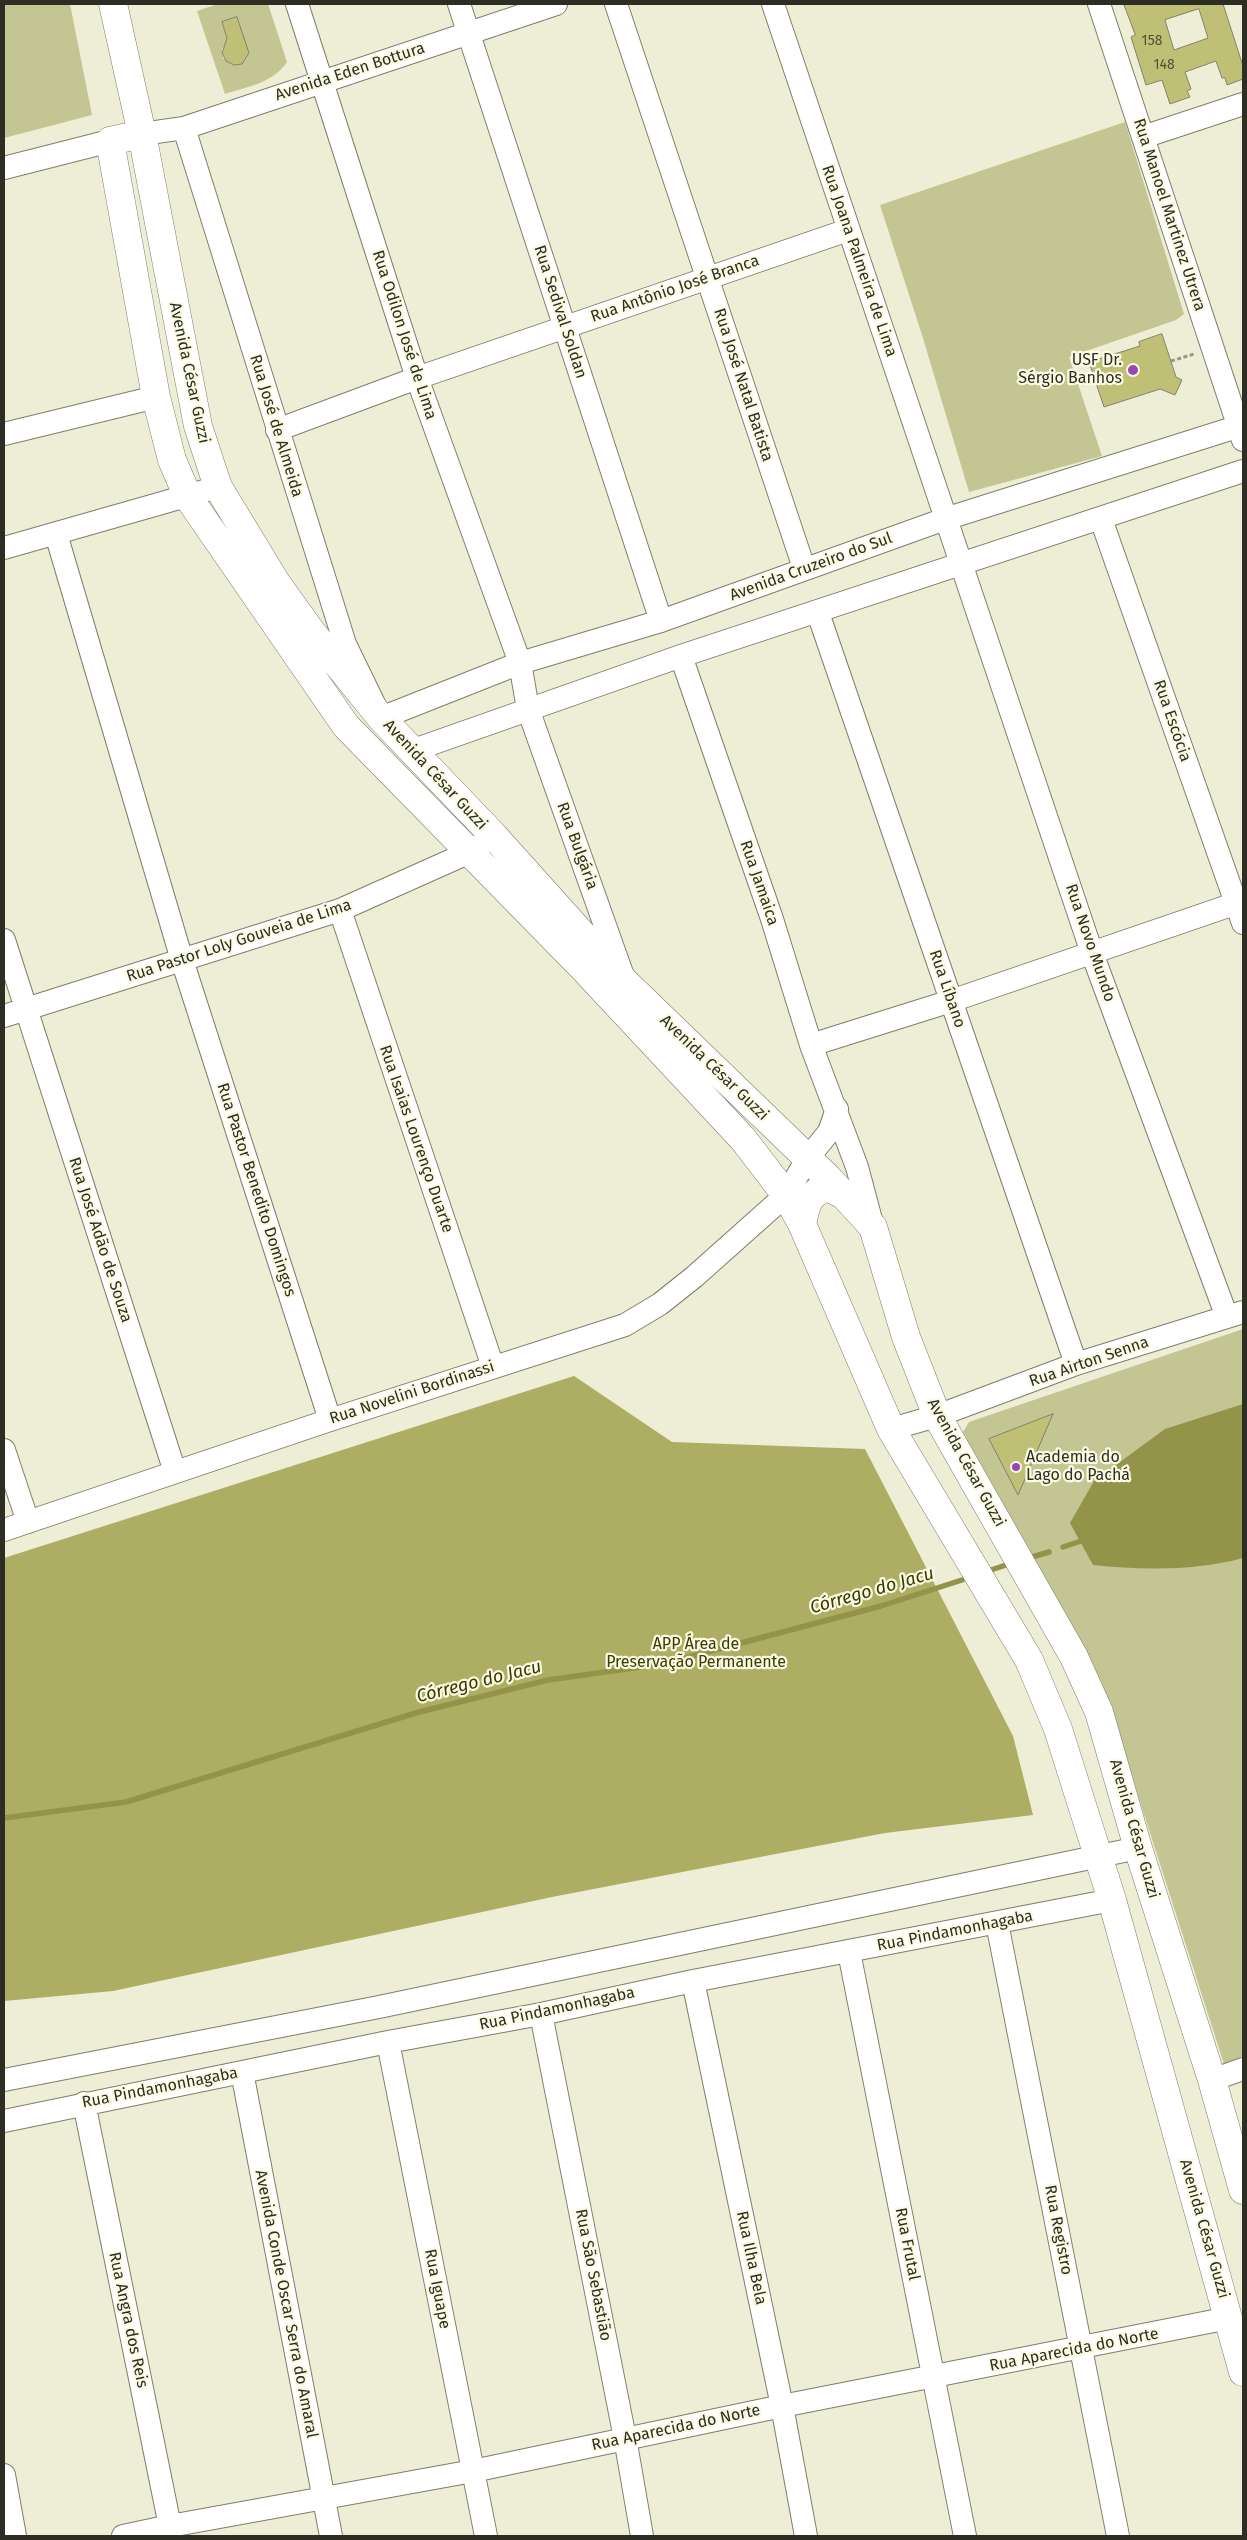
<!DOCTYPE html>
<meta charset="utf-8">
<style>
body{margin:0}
#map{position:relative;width:1247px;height:2540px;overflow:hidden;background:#edeed5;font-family:"Fira Sans",sans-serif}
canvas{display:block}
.frame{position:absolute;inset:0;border:5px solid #2d2d24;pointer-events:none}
</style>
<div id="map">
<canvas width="1247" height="2540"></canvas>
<div class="frame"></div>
</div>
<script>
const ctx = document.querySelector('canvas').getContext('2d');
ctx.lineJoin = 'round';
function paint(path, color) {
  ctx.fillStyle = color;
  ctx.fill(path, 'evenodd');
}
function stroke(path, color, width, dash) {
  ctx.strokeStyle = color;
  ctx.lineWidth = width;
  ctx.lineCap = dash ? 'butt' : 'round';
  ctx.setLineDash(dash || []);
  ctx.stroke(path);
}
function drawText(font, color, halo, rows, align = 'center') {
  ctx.font = font + ' "Fira Sans",sans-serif';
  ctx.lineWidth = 4.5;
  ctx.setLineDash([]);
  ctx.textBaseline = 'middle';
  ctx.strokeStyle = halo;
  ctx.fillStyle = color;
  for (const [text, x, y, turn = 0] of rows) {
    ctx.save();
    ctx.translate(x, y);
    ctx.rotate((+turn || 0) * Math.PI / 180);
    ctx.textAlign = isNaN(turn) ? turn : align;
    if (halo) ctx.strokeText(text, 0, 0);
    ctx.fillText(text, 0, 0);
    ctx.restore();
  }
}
paint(new Path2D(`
 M4 4H70L92 115 4 138Z
 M218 4H268L287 62C273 83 249 86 225 94L197 11ZM236 17 240 27 225 32 222 22ZM227 41H244L249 53 242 63 234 65 223 58 222 49Z
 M1125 122 1184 314 1176 320 1069 357 1102 456 969 492 922 335 880 205Z
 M1243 1329V2056L1224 2064 1103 1686 967 1448 963 1432 969 1422Z`), '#c3c592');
paint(new Path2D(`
 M574 1376 672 1442 865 1449 1013 1736 1033 1815 885 1833 552 1897 113 1991 4 2001V1558Z`), '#adad64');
paint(new Path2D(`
 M1243 1404V1558C1195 1571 1142 1570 1093 1565L1070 1523 1094 1481 1165 1429Z`), '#939349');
stroke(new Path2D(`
 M1063 1547 1087 1539
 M1032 1557 1049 1552
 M985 1572 1009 1564
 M4 1818 126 1802 419 1712 548 1680 662 1664 881 1606 962 1580`), '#939349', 5.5);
const building = new Path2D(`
 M1124 4H1223L1243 66V79L1227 85 1225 78H1222L1216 61 1185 72 1191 89 1187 91 1190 97 1170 104 1162 80 1146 85 1131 37 1135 35ZM1199 9 1208 38 1174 50 1165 20Z
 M237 17 249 53 242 64 234 65 226 61 222 53 227 38 222 22Z
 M1162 334 1176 377 1182 380 1175 395 1160 389 1104 407 1089 362 1140 346 1139 342Z
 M1053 1414 1018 1495 989 1439Z`);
paint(building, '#bfc076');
stroke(building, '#82836c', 1);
const minor = new Path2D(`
 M297 4 417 378 520 663 528 709 623 976
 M459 4 661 621
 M616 4 804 568
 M773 4 1092 953 1227 1317
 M1099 4 1243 440
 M184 128 345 644 381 718 520 663 661 621 945 519 1243 425
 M142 134 184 128 556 4
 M1143 137 1243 104
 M4 168 110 141
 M277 430 417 378 848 230
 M4 434 156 397
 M1101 519 1243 923
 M56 534 182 960 330 1420
 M4 548 218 487
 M818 613 1076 1364
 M681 656 772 919 811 1045 857 1167 873 1227
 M411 751 681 656 1243 471
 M340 910 493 1367
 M4 940 175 1472
 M4 1016 340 910 470 852 482 844
 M811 1045 951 1001 1243 901
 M891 1429 937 1416 1076 1364 1243 1312
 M4 1450 28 1522
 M4 1530 330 1420 625 1325 660 1304 694 1277 786 1195 807 1159 829 1132 837 1109
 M997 1923 1118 2536
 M849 1952 965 2536
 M693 1981 782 2406 806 2536
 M541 2014 625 2438 642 2536
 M388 2042 486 2536
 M242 2072 331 2536
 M4 2080 379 2007 1138 1848
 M1212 2080 1243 2069
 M84 2103 172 2536
 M4 2121 388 2042 541 2014 693 1981 1112 1900
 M4 2475 15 2536
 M123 2536 170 2526 473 2471 782 2406 1229 2318`);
const tertiary = new Path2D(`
 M113 4 142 134 198 426 218 487 277 584 310 630 381 718 494 836 625 982 828 1178 873 1227 906 1337 937 1416 1074 1657 1099 1712 1138 1848 1212 2080 1243 2190
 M142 134 110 141 156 397 172 460 188 497 346 726 584 969 743 1139 786 1195 802 1224 891 1429 1029 1660 1058 1729 1112 1900 1243 2372
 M802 1224C806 1205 808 1193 828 1187L843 1195`);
stroke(minor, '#7e7f69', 24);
stroke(tertiary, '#7e7f69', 29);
stroke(new Path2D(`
 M1171 361 1194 354`), '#959684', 3, [4, 2.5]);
stroke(minor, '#fff', 22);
stroke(tertiary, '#fff', 28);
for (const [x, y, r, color] of [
 [1133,370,6,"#9b45b1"],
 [1016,1467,5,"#9b45b1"]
]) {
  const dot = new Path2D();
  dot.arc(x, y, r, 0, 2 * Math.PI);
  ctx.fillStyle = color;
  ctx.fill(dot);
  stroke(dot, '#fafbe2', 2);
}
drawText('14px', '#525238', null, [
 ["158",1152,41],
 ["148",1164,65]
]);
drawText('16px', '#2d2d24', '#fafbe2', [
 ["Avenida Eden Bottura",350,72,-18],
 ["Rua Manoel Martinez Utrera",1169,215,72],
 ["Rua Joana Palmeira de Lima",859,261,71],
 ["Rua Antônio José Branca",675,289,-19],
 ["Rua Sedival Soldan",560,312,72],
 ["Rua Odilon José de Lima",404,335,72],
 ["Avenida César Guzzi",189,373,78],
 ["Rua José Natal Batista",743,385,72],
 ["Rua José de Almeida",276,426,73],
 ["Avenida Cruzeiro do Sul",811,567,-20],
 ["Rua Escócia",1172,721,71],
 ["Avenida César Guzzi",435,775,47],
 ["Rua Bulgária",577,846,70],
 ["Rua Jamaica",759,883,71],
 ["Rua Pastor Loly Gouveia de Lima",239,941,-18],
 ["Rua Novo Mundo",1090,943,71],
 ["Rua Líbano",947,989,71],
 ["Avenida César Guzzi",714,1068,44],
 ["Rua Isaias Lourenço Duarte",416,1139,71],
 ["Rua Pastor Benedito Domingos",256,1190,72],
 ["Rua José Adão de Souza",100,1240,72],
 ["Rua Airton Senna",1089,1362,-19],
 ["Rua Novelini Bordinassi",412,1393,-18],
 ["Avenida César Guzzi",966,1463,61],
 ["Avenida César Guzzi",1134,1829,74],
 ["Rua Pindamonhagaba",955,1931,-11],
 ["Rua Pindamonhagaba",557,2009,-12],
 ["Rua Pindamonhagaba",160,2088,-11],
 ["Avenida César Guzzi",1204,2229,74],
 ["Rua Registro",1058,2230,79],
 ["Rua Frutal",907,2244,79],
 ["Rua Ilha Bela",751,2258,78],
 ["Rua São Sebastião",593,2275,79],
 ["Rua Iguape",437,2289,79],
 ["Avenida Conde Oscar Serra do Amaral",286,2304,79],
 ["Rua Angra dos Reis",128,2320,78],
 ["Rua Aparecida do Norte",1074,2350,-11],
 ["Rua Aparecida do Norte",676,2428,-12]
]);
drawText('16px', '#2d2d24', '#fafbe2', [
 ["USF Dr.",1122,361],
 ["Sérgio Banhos",1122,379],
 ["Academia do",1026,1458,"left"],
 ["Lago do Pachá",1026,1476,"left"]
], 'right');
drawText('16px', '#3b3a00', '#fafbe2', [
 ["APP Área de",696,1645],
 ["Preservação Permanente",696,1663]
]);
drawText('italic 18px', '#3b3a00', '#fafbe2', [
 ["Córrego do Jacu",872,1591,-16],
 ["Córrego do Jacu",479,1682,-14]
]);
</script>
